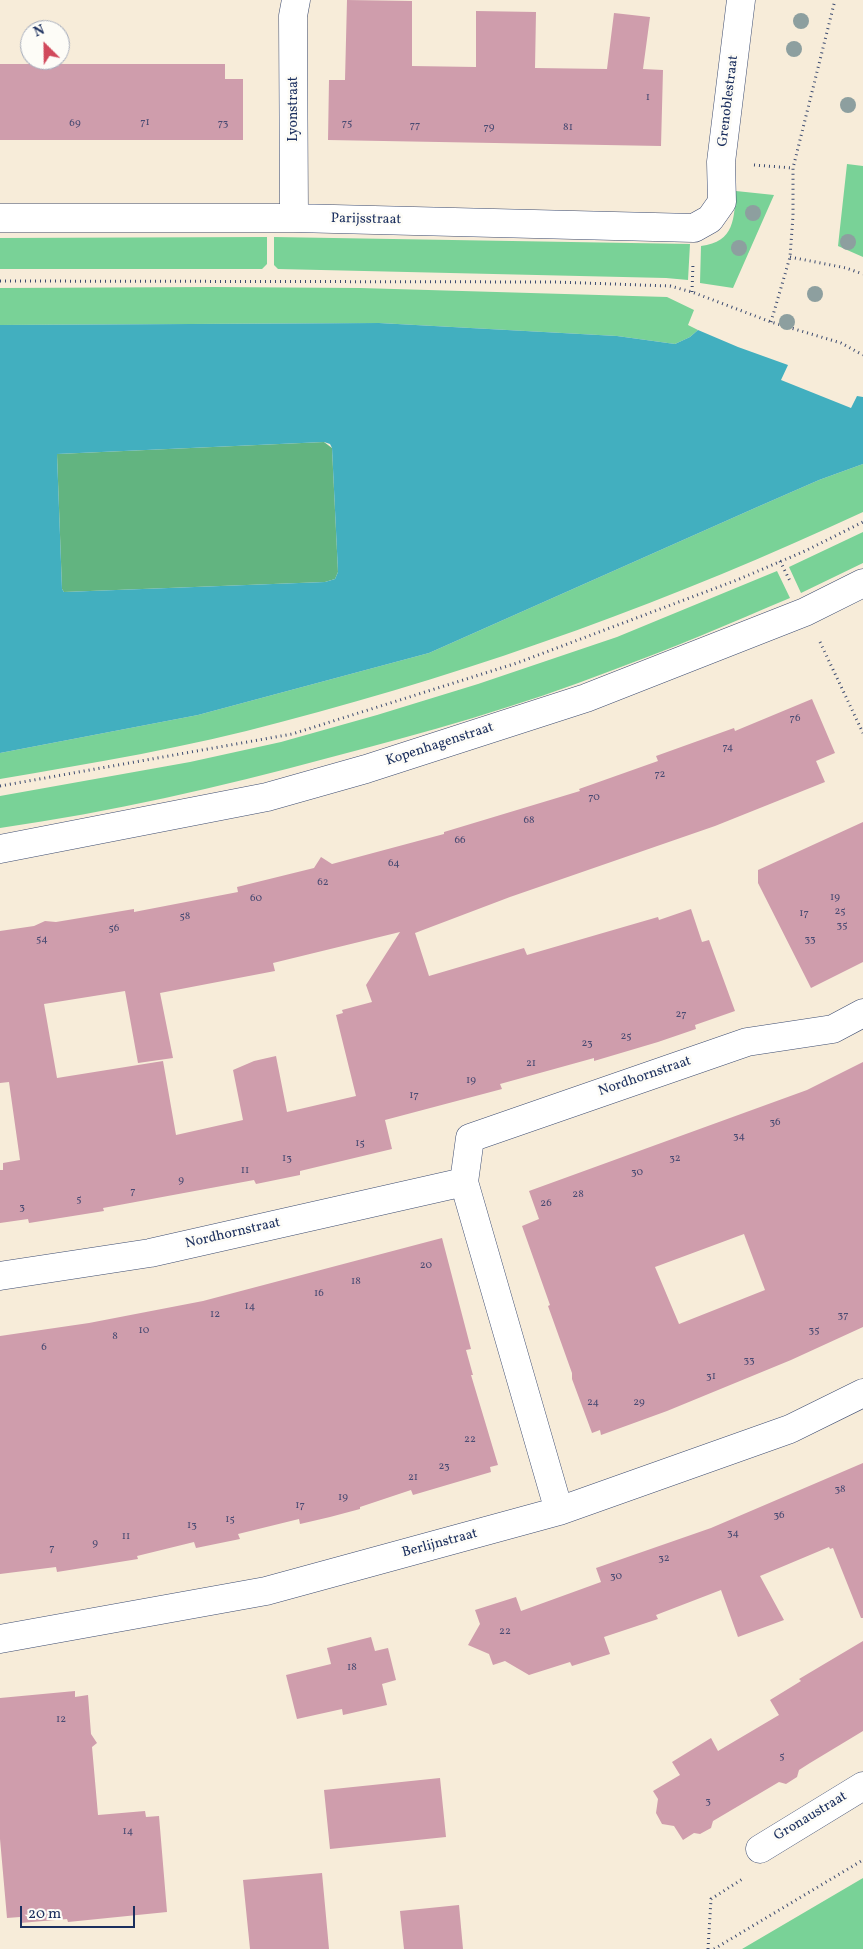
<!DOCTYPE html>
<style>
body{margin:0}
#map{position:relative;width:863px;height:1949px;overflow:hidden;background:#f7ecd9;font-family:Vollkorn,serif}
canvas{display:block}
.north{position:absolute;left:20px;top:20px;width:50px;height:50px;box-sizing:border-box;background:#fdfcf7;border:1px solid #a3aaba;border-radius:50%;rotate:337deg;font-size:14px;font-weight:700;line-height:20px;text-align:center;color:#1b2f5e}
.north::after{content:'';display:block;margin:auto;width:18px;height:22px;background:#d1495b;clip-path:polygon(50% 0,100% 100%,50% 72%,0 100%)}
.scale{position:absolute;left:20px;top:1906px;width:115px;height:22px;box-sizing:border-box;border:2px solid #1b2f5e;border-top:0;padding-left:6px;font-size:15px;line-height:18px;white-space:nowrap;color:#1b2f5e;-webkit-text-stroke:4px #fdfcf7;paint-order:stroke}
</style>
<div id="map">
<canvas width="863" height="1949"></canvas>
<div class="north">N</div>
<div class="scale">20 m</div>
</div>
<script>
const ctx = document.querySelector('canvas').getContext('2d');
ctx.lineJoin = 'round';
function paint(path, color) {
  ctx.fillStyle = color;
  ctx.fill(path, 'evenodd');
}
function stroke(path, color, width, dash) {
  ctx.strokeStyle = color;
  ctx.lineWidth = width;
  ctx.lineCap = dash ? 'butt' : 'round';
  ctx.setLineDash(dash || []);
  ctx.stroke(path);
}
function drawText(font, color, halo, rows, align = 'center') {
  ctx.font = font + ' Vollkorn,serif';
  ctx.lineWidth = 5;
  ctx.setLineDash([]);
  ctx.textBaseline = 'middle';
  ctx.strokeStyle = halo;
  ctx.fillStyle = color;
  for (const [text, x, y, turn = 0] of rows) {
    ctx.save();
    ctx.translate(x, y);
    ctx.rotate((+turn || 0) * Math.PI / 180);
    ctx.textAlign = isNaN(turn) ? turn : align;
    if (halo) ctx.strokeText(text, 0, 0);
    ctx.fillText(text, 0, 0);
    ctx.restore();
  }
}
paint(new Path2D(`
 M847 164 863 166V257L838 246Z
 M736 191 774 195 733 288 700 283 701 246C735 242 734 218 736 191Z
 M267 237V264L262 269H0V238Z
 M274 237 690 244 688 280 666 278 278 269 274 265Z
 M213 287 360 288 667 297 694 310 688 325 698 330 690 337 675 344 617 336 379 323 0 325V288Z
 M863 464V512C676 599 481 670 281 722 189 747 94 763 0 779V753L198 715 429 653 755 508 819 480Z
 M863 532V563L801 593 789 567Z
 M777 571 790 598C731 623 673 648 613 670 521 706 424 733 328 758 220 787 111 812 0 828V796L190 762 281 742 377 715 478 684 617 637Z
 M863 1877V1949H742L863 1878Z`), '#79d297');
paint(new Path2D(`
 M324 442 332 448 338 572 335 579 325 582 64 592 62 589 57 454Z`), '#62b480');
paint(new Path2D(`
 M379 323 617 336 675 344 690 337 698 330 738 347 788 365 781 380 851 408 857 396 863 397V464L819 480 755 508 429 653 198 715 0 753V325ZM324 442 330 444 332 448 338 572 335 579 325 582 64 592 62 589 57 454Z`), '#42afbf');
paint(new Path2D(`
 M347 0 412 1V66L476 67V11L536 12 535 68 607 69 614 13 650 17 643 69 663 70 661 146 328 140 329 80H345Z
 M0 64H225V79H243V140H0Z
 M812 699 835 753 816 761 825 782 715 826 510 897 415 933 429 976 524 948 527 955 658 917 659 920 691 909 702 942 709 940 735 1011 695 1025 696 1029 658 1042 594 1061V1058L500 1084 502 1089 385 1120 392 1149 300 1171V1175L256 1184 254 1180 103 1208 104 1211 29 1223 28 1219 0 1223V1170H3V1163L20 1160 9 1082 0 1083V931L34 926 45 921 56 922 134 909V912L238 892 237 887 314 868 321 857 332 864 444 834V832L580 791 579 789 658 761 656 756 734 728 735 731ZM400 932 366 985 372 1002 342 1010 343 1013 336 1015 356 1096 287 1112 276 1056 254 1061 233 1070 243 1120 176 1135 163 1061 57 1078 44 1004 125 991 138 1063 173 1058 160 993 275 971 273 963Z
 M863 822V962L811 988 758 883V870Z
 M863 1062V1327L791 1360 667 1411 601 1435 600 1430 592 1433 572 1379V1373L548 1306 550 1305 522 1226 539 1219 529 1191 807 1090ZM744 1234 765 1290 679 1324 655 1267Z
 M442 1238 471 1349 466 1350 473 1375H471L498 1465 490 1467 491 1472 413 1495 411 1490 360 1507V1509L330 1517 300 1524 299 1519 238 1534 240 1539 196 1548 194 1542 137 1556 138 1559 57 1572 56 1567 0 1574V1336L89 1323 203 1301Z
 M863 1463V1618H861L833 1548 830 1549 829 1547 760 1576 784 1620 738 1637 721 1590 656 1615 658 1619 604 1637 610 1654 572 1666 570 1662 529 1675 505 1661 493 1665 489 1654 468 1645 480 1624 475 1610 516 1597 521 1611 601 1582 596 1568 711 1528Z
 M371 1637 375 1651 388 1648 396 1680 382 1684 387 1705 343 1715 342 1709 297 1719 286 1675 331 1664 327 1648Z
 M863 1641V1731L810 1763 799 1770 797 1777 786 1784 779 1782 713 1821 711 1828 700 1834 694 1833 683 1840 674 1826 662 1824 656 1813 658 1799 653 1791 680 1775 672 1762 711 1738 718 1751 779 1715 770 1700 801 1681 799 1679Z
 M75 1691V1697L88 1695 91 1734 97 1743 92 1747 98 1815 145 1811 146 1817 159 1816 167 1912 68 1922 67 1919 20 1923V1917L7 1918 0 1839V1698Z
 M440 1778 446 1837 330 1849 324 1790Z
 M322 1873 329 1949H250L243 1880Z
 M459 1905 463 1949H404L400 1911Z`), '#cf9dac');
const minor = new Path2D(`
 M0 218H294L694 228 710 219 722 202 721 162 741 0
 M294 218 293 16 296 0
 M0 849 267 797 366 769 586 698 805 612 863 583
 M0 1276 150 1253 464 1182
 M559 1511 464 1182 470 1138 747 1042 833 1029 863 1013
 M0 1639 266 1591 559 1511 790 1429 863 1393
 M760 1849 863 1786`);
stroke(minor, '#3c4b70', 29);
stroke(new Path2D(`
 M754 165 793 168
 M790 257 846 268 863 274
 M0 281 555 282 670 286 692 292 771 322 841 343 863 355
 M692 292 693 263
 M771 322 790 257 793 216V168L835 0
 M780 561 791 583
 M820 642 863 733
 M0 786 292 734 517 663 737 580 805 551 863 522
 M708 1949 711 1899 744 1878
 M714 1949 863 1860`), '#3c4b70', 3, [1, 4]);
stroke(minor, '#fff', 28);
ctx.fillStyle = '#8d9f9f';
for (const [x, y] of [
 [801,21],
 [794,49],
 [848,105],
 [753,213],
 [848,242],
 [739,248],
 [815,294],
 [787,322]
]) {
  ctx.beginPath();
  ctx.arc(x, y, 8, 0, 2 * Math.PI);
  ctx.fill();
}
drawText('11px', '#484a72', null, [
 ["1",648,98],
 ["71",145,123],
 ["69",75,124],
 ["73",223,124],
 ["75",347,124],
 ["77",415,126],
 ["79",489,128],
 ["81",568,128],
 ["76",795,719],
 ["74",728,748],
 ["72",660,775],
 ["70",594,798],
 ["68",529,821],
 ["66",460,841],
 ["64",394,864],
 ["62",323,883],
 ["19",835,898],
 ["60",256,899],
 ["25",840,912],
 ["17",804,914],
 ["58",185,917],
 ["35",842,926],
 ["56",114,929],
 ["54",42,940],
 ["33",810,940],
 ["27",681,1015],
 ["25",626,1037],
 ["23",587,1044],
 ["21",531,1064],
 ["19",471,1081],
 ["17",414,1096],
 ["36",775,1123],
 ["34",739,1137],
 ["15",360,1144],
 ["13",287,1159],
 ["32",675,1159],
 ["11",245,1171],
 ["30",637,1173],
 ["9",181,1181],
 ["7",133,1192],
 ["28",578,1195],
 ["5",79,1200],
 ["26",546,1204],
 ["3",22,1208],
 ["20",426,1266],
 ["18",356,1282],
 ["16",319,1294],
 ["14",250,1307],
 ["12",215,1315],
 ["37",843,1316],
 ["10",144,1331],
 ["35",814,1331],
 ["8",115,1337],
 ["6",44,1348],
 ["33",749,1361],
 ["31",711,1377],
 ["24",593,1403],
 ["29",639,1403],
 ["22",470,1440],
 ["23",444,1467],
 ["21",413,1478],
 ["38",840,1490],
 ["19",343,1498],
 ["17",300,1506],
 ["36",779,1516],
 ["15",230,1520],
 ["13",192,1526],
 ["34",733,1534],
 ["11",126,1537],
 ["9",95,1544],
 ["7",52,1549],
 ["32",664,1559],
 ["30",616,1577],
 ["22",505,1632],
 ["18",352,1668],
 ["12",61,1720],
 ["5",782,1757],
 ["3",708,1802],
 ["14",128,1832]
]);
drawText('14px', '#1b2f5e', '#fdfcf7', [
 ["Grenoblestraat",729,101,-83],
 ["Lyonstraat",294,109,-90],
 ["Parijsstraat",366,220,1],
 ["Kopenhagenstraat",440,745,-18],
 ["Nordhornstraat",645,1077,-19],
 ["Nordhornstraat",233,1234,-13],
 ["Berlijnstraat",440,1544,-15],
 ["Gronaustraat",811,1817,-31]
]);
</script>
